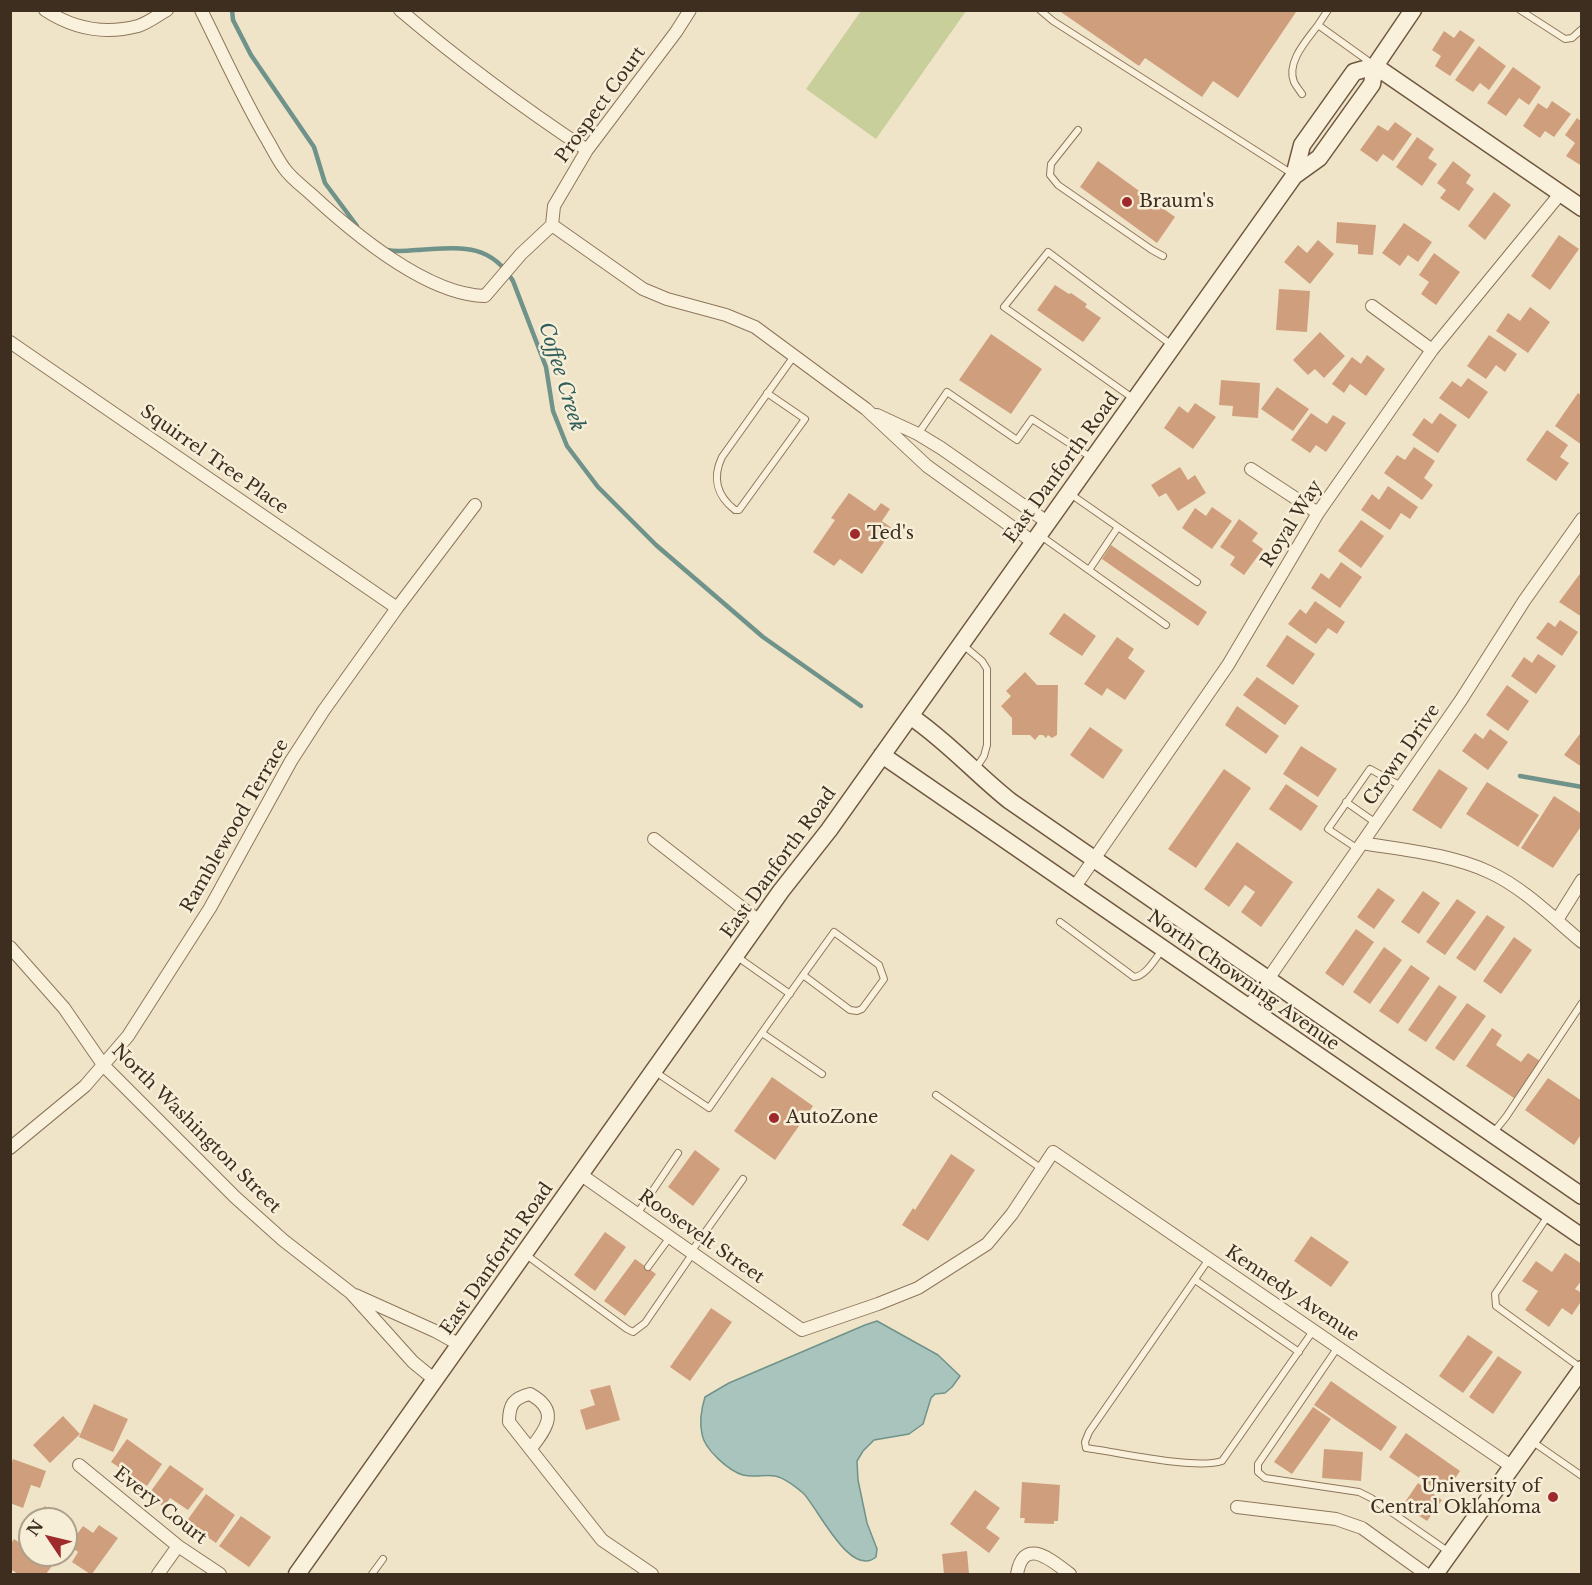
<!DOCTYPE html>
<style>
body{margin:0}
#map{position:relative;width:1592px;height:1585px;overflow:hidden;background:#f0e4c8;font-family:"Libre Baskerville",serif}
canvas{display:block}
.frame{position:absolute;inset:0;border:12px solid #3d2e20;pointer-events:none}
.north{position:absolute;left:18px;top:1507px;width:60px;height:60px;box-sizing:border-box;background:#f7eed8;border:2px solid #ada18e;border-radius:50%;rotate:305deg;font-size:16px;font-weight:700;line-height:24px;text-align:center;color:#3d2e20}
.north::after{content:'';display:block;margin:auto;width:21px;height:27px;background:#9e2a2b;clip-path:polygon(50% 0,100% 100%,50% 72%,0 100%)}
</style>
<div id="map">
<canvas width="1592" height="1585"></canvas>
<div class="frame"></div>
<div class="north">N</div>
</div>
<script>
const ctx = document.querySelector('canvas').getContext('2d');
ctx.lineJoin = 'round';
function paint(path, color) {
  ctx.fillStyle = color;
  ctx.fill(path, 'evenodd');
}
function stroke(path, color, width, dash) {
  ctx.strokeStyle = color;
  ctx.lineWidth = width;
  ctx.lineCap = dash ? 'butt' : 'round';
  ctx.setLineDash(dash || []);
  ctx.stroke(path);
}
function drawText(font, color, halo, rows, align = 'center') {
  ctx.font = font + ' "Libre Baskerville",serif';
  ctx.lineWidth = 5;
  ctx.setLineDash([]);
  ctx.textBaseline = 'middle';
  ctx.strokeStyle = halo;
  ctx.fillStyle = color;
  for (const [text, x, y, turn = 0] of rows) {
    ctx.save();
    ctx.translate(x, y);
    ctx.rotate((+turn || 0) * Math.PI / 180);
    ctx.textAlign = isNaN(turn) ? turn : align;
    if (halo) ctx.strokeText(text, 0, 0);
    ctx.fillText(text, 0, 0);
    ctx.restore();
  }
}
paint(new Path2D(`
 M861 11H966L876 139 806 89Z`), '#c9cf9b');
const water = new Path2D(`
 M877 1321 938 1355 960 1376 952 1387 945 1393 935 1394 931 1398 923 1424 909 1434 874 1440 863 1451 857 1461 858 1480 867 1523 877 1549 876 1557C850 1579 817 1506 803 1493 796 1487 785 1478 775 1476 765 1474 754 1478 743 1475 729 1471 704 1449 702 1434 699 1421 701 1410 705 1397L729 1383 865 1325Z`);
paint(water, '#a9c4bc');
stroke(water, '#6f938a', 1.5);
stroke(new Path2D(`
 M232 10 233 20 251 55 314 147 325 183 357 226
 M387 250C396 252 407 251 416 250 457 248 489 241 513 281L546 367 553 411 567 446 598 487 656 545 763 637 861 706
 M1520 776 1582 787`), '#6f938a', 4.5);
paint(new Path2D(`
 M1058 10H1294L1296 12 1238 98 1213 81 1202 97 1145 58 1139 66Z
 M1460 30 1475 40 1450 76 1435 66 1441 56 1432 50 1444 31 1454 38Z
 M1479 46 1506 66 1489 90 1480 83 1473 92 1455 80Z
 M1513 67 1541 87 1529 105 1519 98 1506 116 1487 103Z
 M1552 101 1571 114 1554 137 1545 131 1540 138 1523 126 1538 103 1547 109Z
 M1577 118 1582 122V166L1566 156 1575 143 1565 135Z
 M1395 122 1412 134 1393 161 1383 154 1377 162 1360 150 1378 125 1388 131Z
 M1417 137 1434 149 1428 158 1437 164 1422 186 1396 167Z
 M1098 161 1175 217 1157 243 1080 187Z
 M1453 161 1471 175 1466 183 1474 189 1459 211 1440 198 1446 190 1437 183Z
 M1494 192 1511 205 1485 240 1468 226Z
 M1337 222 1376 225 1373 255 1358 254V245L1336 243Z
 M1404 223 1432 242 1418 262 1408 255 1400 266 1382 253Z
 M1559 235 1579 249 1550 290 1531 276Z
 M1318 240 1334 254 1310 284 1284 262 1298 245 1307 253Z
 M1434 253 1460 272 1436 305 1421 294 1429 282 1419 275Z
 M1055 285 1069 294 1071 293 1087 304 1085 307 1101 318 1083 342 1037 310Z
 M1279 289 1310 291 1307 332 1276 330Z
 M1530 307 1550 322 1528 353 1496 331 1508 313 1520 321Z
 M1320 332 1345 356 1324 378 1315 369 1308 375 1293 360Z
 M991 334 1042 369 1011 414 959 380Z
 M1489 335 1517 354 1505 372 1496 365 1486 379 1467 366Z
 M1367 355 1385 369 1366 396 1350 384 1344 393 1332 384 1352 357 1361 364Z
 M1468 378 1488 392 1469 419 1439 398 1452 381 1461 387Z
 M1221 380 1260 383 1258 418 1232 416 1233 406 1219 405Z
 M1277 387 1309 409 1293 431 1261 409Z
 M1578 393 1582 396V445L1555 426Z
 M1195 403 1216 417 1193 449 1164 428 1179 406 1188 413Z
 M1311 413 1327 424 1333 415 1346 423 1326 452 1316 445 1310 453 1291 440Z
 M1440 413 1457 425 1438 453 1412 435 1424 418 1432 424Z
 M1547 430 1568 445 1560 457 1569 463 1556 481 1526 460Z
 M1414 447 1435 461 1424 478 1433 485 1422 500 1384 473 1397 455 1405 460Z
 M1180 467 1188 480 1195 475 1206 493 1178 511 1166 493 1159 497 1151 485Z
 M1388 486 1418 507 1410 519 1401 513 1390 530 1361 510 1372 494 1379 500Z
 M849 493 875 511 881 503 890 509 882 521 893 529 862 574 840 559 834 566 813 552 835 520 831 518Z
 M1212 507 1232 521 1212 549 1182 528 1195 508 1206 516Z
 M1239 519 1258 533 1252 541 1263 549 1244 575 1230 565 1235 557 1220 547Z
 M1361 520 1384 536 1361 568 1338 551Z
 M1111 545 1207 612 1198 626 1102 559Z
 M1341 562 1362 577 1340 608 1311 588 1321 573 1329 579Z
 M1582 571V617L1559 602Z
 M1315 601 1345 622 1337 634 1328 628 1316 644 1288 624 1300 609 1306 614Z
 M1064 613 1096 636 1082 656 1049 634Z
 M1560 620 1578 632 1562 656 1536 638 1548 622 1555 627Z
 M1287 635 1315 654 1293 685 1266 666Z
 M1117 637 1134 649 1128 658 1145 671 1125 700 1107 688 1102 696 1084 684Z
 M1538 654 1556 666 1536 694 1511 676 1524 657 1532 663Z
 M1025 672 1037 685H1058L1057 735 1052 738 1048 735 1046 738 1043 735H1039L1035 740 1030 735H1012V718L1001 706 1011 696 1006 691Z
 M1257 677 1299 706 1285 725 1243 695Z
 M1507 685 1529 701 1508 731 1486 715Z
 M1237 706 1279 736 1266 754 1225 725Z
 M1090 727 1123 750 1103 779 1070 755Z
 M1490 729 1508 742 1488 770 1462 751 1475 733 1483 739Z
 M1582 731V767L1564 755Z
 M1301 746 1337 769 1318 797 1283 774Z
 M1224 769 1251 788 1196 868 1168 849Z
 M1439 769 1468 788 1441 829 1412 810Z
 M1487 782 1539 815 1518 847 1466 814Z
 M1286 784 1318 806 1301 831 1269 809Z
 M1554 796 1582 814V825L1553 868 1521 848Z
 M1237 842 1293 882 1261 927 1241 912 1255 892 1245 885 1229 907 1204 889Z
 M1378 888 1395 900 1374 929 1357 917Z
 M1423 891 1440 903 1419 934 1401 922Z
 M1457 899 1476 912 1445 955 1426 942Z
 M1487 915 1505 927 1475 971 1456 958Z
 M1356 929 1374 942 1343 986 1325 973Z
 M1514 937 1532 950 1501 994 1483 981Z
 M1384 947 1402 960 1370 1004 1353 992Z
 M1411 965 1430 978 1398 1024 1379 1011Z
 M1439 985 1457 997 1426 1042 1408 1030Z
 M1467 1003 1486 1016 1454 1061 1435 1048Z
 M1492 1028 1502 1035 1496 1045 1521 1062 1528 1053 1540 1061 1514 1098 1466 1066Z
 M772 1077 813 1106 775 1160 734 1131Z
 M1548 1078 1582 1101V1133L1574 1145 1525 1110Z
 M695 1150 720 1169 693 1206 668 1187Z
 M951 1154 975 1170 928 1241 902 1225 913 1208 915 1210Z
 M605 1232 626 1247 595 1291 574 1275Z
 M1311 1236 1349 1262 1331 1287 1294 1261Z
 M1565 1253 1582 1264V1280L1575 1289 1582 1293V1300L1572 1315 1562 1308 1549 1327 1525 1310 1538 1291 1522 1281 1536 1261 1552 1272Z
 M635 1259 656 1274 625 1316 604 1301Z
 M711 1308 732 1322 690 1381 670 1367Z
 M1468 1335 1493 1352 1463 1393 1439 1376Z
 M1498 1356 1522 1372 1493 1414 1469 1397Z
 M1331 1381 1397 1427 1381 1451 1314 1405Z
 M610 1385 620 1420 586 1430 580 1410 595 1405 590 1390Z
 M94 1404 128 1419 113 1452 79 1437Z
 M1313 1407 1331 1419 1292 1474 1274 1462Z
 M63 1416 80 1434 50 1463 33 1445Z
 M1406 1433 1460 1471 1444 1495 1389 1457Z
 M127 1439 162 1464 147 1486 111 1462Z
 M1324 1449 1363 1452 1361 1481 1322 1478Z
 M13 1459 46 1471 40 1488 31 1485 23 1508 10 1503V1468Z
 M170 1465 204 1489 188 1510 170 1498 164 1507 148 1495Z
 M1022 1482 1060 1485 1058 1521H1054V1524L1024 1523 1025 1518H1020Z
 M1418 1483 1442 1500 1427 1521 1403 1505Z
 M975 1490 1000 1508 986 1528 1000 1538 989 1553 950 1524Z
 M206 1494 235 1515 216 1543 186 1522Z
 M45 1506 64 1519H35Z
 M241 1516 271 1537 249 1567 219 1546Z
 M66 1520 76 1527 66 1542Z
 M99 1525 118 1538 92 1574H90L72 1562 78 1552 69 1545 83 1526 93 1533Z
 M14 1539 30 1550V1555H37L52 1566 46 1574H18L10 1569V1545Z
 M967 1551 969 1574H944L942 1554Z`), '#cf9f7d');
const lane = new Path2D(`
 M1040 10 1053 21 1294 175
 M1328 10 1318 25 1371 63
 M1520 10 1565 39 1572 38 1582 29
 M1302 94C1300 91 1296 86 1294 82 1286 62 1307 40 1318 25
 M1078 130 1051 164 1050 175 1058 185 1152 250 1163 256
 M767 393 805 419 739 510H735C717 496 712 478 722 457L794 356
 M1134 399 1004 307 1048 252 1173 346
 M918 434 947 392 1017 440 1032 419 1092 458
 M1069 493 1197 582
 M1041 536 1166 625
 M1089 570 1118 527
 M963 645 982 661 987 669V745L984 756 976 768
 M1346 802 1376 823
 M1358 849 1328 829 1370 769 1401 786
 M1060 922 1134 977C1146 976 1155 959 1162 950
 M736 956 790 994
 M762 1033 822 1074
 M654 1071 709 1108C750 1049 792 990 834 932L879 965 884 979 862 1009 857 1011 850 1010 803 975
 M936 1095 1042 1169
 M1493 1133 1506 1117 1582 1003
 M637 1214 678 1153
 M1548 1216 1495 1294 1496 1306 1581 1368
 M691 1252 743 1179
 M525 1254 627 1329 633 1332 645 1323 693 1253
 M1209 1259 1089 1432 1085 1442 1086 1448C1117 1452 1195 1470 1222 1461L1313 1331
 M648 1267 670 1237
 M1195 1280 1299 1352
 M1338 1347 1258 1464V1472L1265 1478 1359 1492 1371 1498 1449 1552
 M1533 1442 1582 1476
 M372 1574 383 1559`);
const street = new Path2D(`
 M45 10C74 29 104 35 138 26 148 23 158 15 167 10
 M201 10C223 54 243 99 268 141 273 150 278 160 284 168 291 178 302 186 311 194 352 232 427 295 485 296L521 254 552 225
 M400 10C460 61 522 107 587 150
 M552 225 643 289 667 299 726 315 755 327 866 409 927 466 1033 542
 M552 225 554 206 587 150 676 32 690 10
 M1372 306 1432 350
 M10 342 397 608
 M877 415 918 434 941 448 1047 522
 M1251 469 1318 513
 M654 839 759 921
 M1362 843C1404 850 1450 854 1489 872 1524 888 1553 918 1582 942
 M1074 888 1228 665 1318 513 1432 350 1560 194
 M1557 920 1582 880
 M10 947 64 1008 104 1066 235 1197 283 1240 351 1293 413 1362 435 1380
 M1248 1008 1461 700 1524 601 1582 519
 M10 1148 85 1086 128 1036 210 908 291 761 324 710 397 608 475 505
 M580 1174 802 1330 878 1304 918 1288 987 1244 1012 1214 1053 1152 1511 1466
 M355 1295 435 1331 460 1345
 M531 1448C548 1427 559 1410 530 1394 513 1398 509 1405 509 1422L602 1540 652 1574
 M79 1465 178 1546 220 1574
 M1237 1507 1336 1519 1362 1528 1426 1574
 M158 1574 178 1546
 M1017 1574C1024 1535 1052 1561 1070 1574`);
const secondary = new Path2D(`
 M1375 66 1582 208
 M1294 176 1302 145 1354 72 1375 66
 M910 716C946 740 976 774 1010 801L1582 1196
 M882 755 1582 1237
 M297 1574 781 891 829 830 1294 176 1319 158 1372 84 1375 66 1413 10
 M1435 1574 1582 1369`);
stroke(lane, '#8d765c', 8);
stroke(street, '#8d765c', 14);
stroke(secondary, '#6f573f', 19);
stroke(lane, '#faf1dc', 6);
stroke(street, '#faf1dc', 12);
stroke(secondary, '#faf1dc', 16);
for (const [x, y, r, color] of [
 [1127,202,6,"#9e2a2b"],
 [855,534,6,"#9e2a2b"],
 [774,1118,6,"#9e2a2b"],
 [1553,1497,6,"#9e2a2b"]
]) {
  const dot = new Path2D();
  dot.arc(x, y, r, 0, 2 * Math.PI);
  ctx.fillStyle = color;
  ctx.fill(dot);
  stroke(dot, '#f7eed8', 2);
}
drawText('18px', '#3d2e20', '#f7eed8', [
 ["Prospect Court",601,105,-54],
 ["Squirrel Tree Place",214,460,35],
 ["East Danforth Road",1062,468,-54],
 ["Royal Way",1292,524,-58],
 ["Crown Drive",1402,755,-55],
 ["Ramblewood Terrace",235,826,-60],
 ["East Danforth Road",779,863,-54],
 ["North Chowning Avenue",1243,981,35],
 ["North Washington Street",196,1129,45],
 ["Roosevelt Street",701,1237,35],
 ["East Danforth Road",497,1259,-55],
 ["Kennedy Avenue",1292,1294,34],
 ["Every Court",160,1506,38]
]);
drawText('18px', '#3d2e20', '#f7eed8', [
 ["Braum's",1139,202],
 ["Ted's",867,534],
 ["AutoZone",786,1118],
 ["University of",1541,1487,"right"],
 ["Central Oklahoma",1541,1508,"right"]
], 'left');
drawText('italic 20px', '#2f5d5a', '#f7eed8', [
 ["Coffee Creek",561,377,73]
]);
</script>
